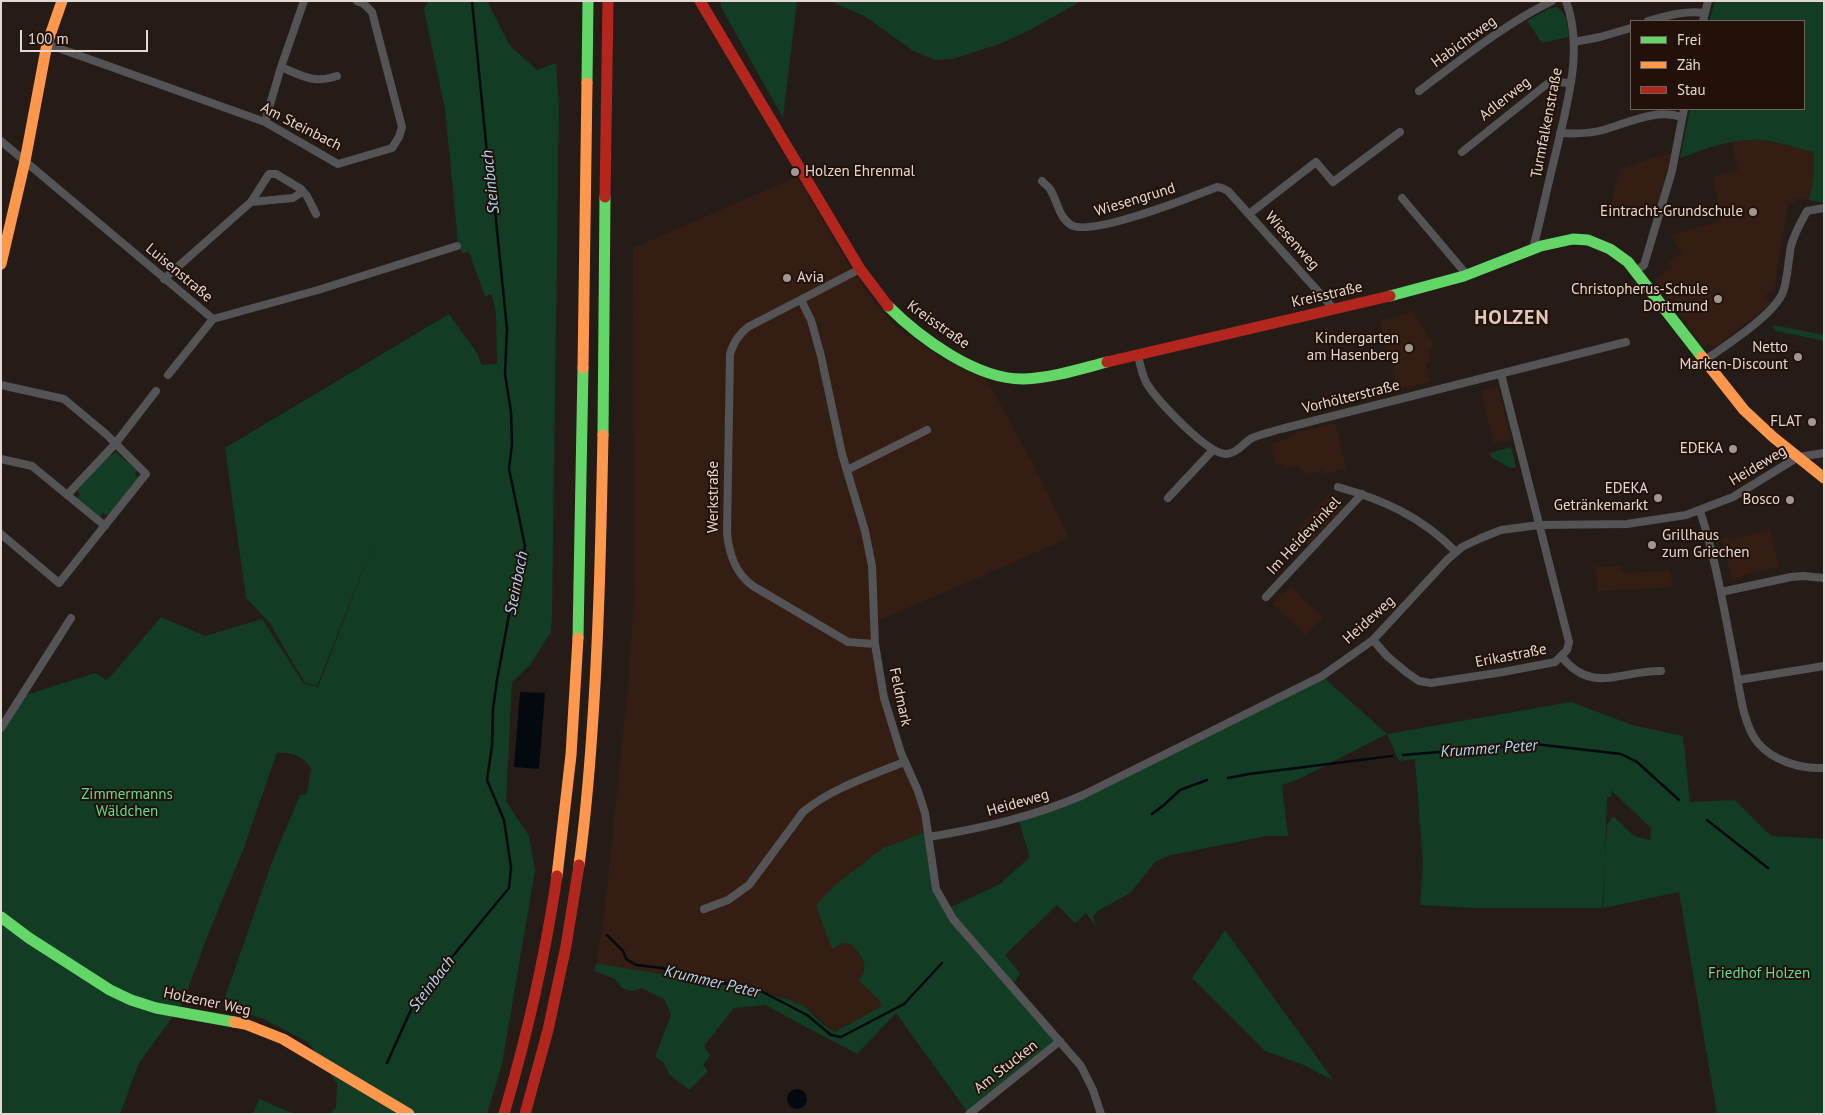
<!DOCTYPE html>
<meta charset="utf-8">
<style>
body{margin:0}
#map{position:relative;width:1825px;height:1115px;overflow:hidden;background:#261c17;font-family:"PT Sans",sans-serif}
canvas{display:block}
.frame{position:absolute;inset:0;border:2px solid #e5d8d2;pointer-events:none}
.legend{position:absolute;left:1630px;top:20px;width:175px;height:90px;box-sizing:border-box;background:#221108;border:1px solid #706159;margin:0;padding:6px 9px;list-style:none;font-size:15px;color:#e5d8d2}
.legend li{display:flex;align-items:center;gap:10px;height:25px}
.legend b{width:25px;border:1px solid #706159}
.scale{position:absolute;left:20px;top:30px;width:128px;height:22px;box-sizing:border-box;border:2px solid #e5d8d2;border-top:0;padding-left:6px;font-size:15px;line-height:18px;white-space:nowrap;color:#e5d8d2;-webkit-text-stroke:4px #221108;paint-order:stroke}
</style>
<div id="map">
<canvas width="1825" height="1115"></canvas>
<div class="frame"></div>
<ul class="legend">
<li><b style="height:6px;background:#63d668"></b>Frei</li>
<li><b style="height:6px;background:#ff974d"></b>Zäh</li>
<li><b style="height:6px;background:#b3261e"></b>Stau</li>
</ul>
<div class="scale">100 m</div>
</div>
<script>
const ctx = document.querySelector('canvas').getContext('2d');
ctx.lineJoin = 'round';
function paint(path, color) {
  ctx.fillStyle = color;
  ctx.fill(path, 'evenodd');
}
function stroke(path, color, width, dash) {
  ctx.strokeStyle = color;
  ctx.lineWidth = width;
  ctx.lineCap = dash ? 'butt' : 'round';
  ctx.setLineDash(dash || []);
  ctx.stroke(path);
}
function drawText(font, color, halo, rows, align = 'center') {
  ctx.font = font + ' "PT Sans",sans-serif';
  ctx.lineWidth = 4;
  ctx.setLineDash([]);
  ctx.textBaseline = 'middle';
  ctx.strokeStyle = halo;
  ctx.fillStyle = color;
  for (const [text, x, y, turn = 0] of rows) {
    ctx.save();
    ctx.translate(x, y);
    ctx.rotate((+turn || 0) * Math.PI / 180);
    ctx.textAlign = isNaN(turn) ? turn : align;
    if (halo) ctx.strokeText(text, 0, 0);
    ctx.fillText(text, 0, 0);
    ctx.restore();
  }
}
paint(new Path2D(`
 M1761 140 1815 152 1814 177 1809 200 1795 198 1794 203 1788 202 1774 286 1776 288 1765 296 1771 303 1715 347 1709 344 1704 348 1676 310 1672 303H1670L1654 281 1672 267 1668 262 1682 252 1671 235 1721 221 1713 177 1738 170 1732 141Z
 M1672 153 1656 211 1640 207 1638 215 1609 210 1621 168Z
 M795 178H798L848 264 866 291 886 316 899 329 940 357 964 370 987 380 1032 462 1069 538 875 622 884 698 918 791 928 831 833 949 843 943 851 944 865 964V972L859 981 879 999 882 1007 835 1032 805 1006 786 998 748 989 597 963 606 899 628 688 634 600 633 248Z
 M1413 312 1433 344 1429 352 1431 361 1426 363 1431 382 1398 389 1380 321Z
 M1498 387 1511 439 1494 443 1481 391Z
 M1335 423 1346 468 1324 474 1323 470 1308 474 1307 471 1301 472 1299 465 1284 469 1283 464 1276 465 1271 444 1292 437V434Z
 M1330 494 1343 507 1307 545 1294 532Z
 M1770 530 1779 566 1748 574 1732 580 1721 538 1728 536 1730 540Z
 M1621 566 1622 573 1671 571 1672 587 1598 591 1595 567Z
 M1291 587 1323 617 1305 635 1272 603Z`), '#341e13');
paint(new Path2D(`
 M428 1H487L510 46 537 70 556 63 559 107 552 612 551 632 530 665 512 682 506 801 529 836 535 871 502 1064 487 1114H330L336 1107 337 1084 309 1043 264 1019 222 1006 272 862 300 795 307 794 311 768C303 756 291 752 277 753L243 850 210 930 182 1004 139 1063 120 1114H1V734L26 695 95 673 106 680 112 675 161 617 205 636 262 619 304 684 318 687 375 539 317 686 305 683 269 622 246 598 225 448 449 314 477 353 482 365 497 364 496 314 492 294 485 296 469 252 462 253 458 242 445 109 424 10Z
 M721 1H797L783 118 721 7Z
 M830 1H1081L1028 31 1002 43 953 59 934 60 912 50 866 17Z
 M1715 1H1824V203L1809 200 1814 177V152C1797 149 1778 141 1760 140 1732 138 1706 149 1680 158L1690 109H1804V21H1709Z
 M1556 7C1568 13 1567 25 1569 37L1542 43 1527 21 1548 9Z
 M1773 325 1824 335V341L1777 331 1773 328Z
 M1511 447 1516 467 1510 468 1491 457 1490 453Z
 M109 452 112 455 115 452 138 470 134 474 139 478 107 516 103 512 100 517 77 498 80 494 77 491Z
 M1322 676 1387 734 1571 702 1632 725 1683 736 1690 802 1735 800 1771 836 1824 839V1114H1717L1679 892 1603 908 1605 861 1602 908H1476L1420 905 1423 863 1415 759 1399 761 1387 734 1299 779 1282 785 1288 836H1267L1171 855 1156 861 1130 893 1099 910 1093 916 1096 926 1086 913 1075 923 1057 905 1005 955 1020 973 1014 983 981 951 1060 1041 969 1114 896 1013 857 1054 765 1005 734 1008 704 1046 710 1056 703 1065 708 1071 689 1090 669 1074 663 1062 655 1057 671 1014 664 999 642 988 632 991 622 988 615 979 594 971 597 963 749 989 787 999 804 1006 824 1025 835 1032 882 1006 878 999 859 981C870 964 863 958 851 944L843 943 832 949 816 906 834 886 883 848 928 831 934 879 947 909 1000 884 1030 857 1018 819 1052 808ZM1612 786V791L1651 828 1650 840 1634 836 1613 816 1607 825 1605 860 1607 797H1611Z
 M1225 930 1334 1081 1304 1065 1265 1051 1192 978Z
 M259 1099 294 1114H253Z`), '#123c24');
paint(new Path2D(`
 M520 692 545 693 539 769 514 767Z
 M787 1099a10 10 0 1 1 20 0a10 10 0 1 1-20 0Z`), '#03090f');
stroke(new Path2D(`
 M1403 755 1535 744 1621 754 1637 762 1679 800
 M1228 778 1249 774 1392 756
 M1152 814 1164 805 1180 790 1207 780
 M1707 820 1768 868
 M607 935 623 951 626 959 636 965 662 968 695 979 755 988 807 1015 831 1035 841 1037 904 1004 942 963
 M387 1063 414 1003 509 888 511 867 504 820 487 780 492 746 493 709 497 680 511 604 523 562 525 546 509 469 512 444 511 412 505 374 507 329 493 190 487 153 472 1`), '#03090f', 2.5);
stroke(new Path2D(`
 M1648 21C1666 16 1686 10 1705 13
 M1703 21 1708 1
 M1574 42 1600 37 1631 28
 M47 44 265 122 338 164 392 148 399 137 402 127 372 12 364 4 357 1
 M281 67C303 76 313 84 337 76
 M1419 91C1462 59 1503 25 1552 1
 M265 122 281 67 304 1
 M1560 133C1575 134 1588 134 1603 130 1628 123 1656 108 1682 117
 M1 141 213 319
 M1462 152 1547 84 1554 82 1571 83
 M1042 181C1044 184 1048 186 1050 189 1057 200 1059 218 1071 225 1092 237 1191 197 1217 187L1222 188 1228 191 1333 308
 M301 189 307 196 316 214
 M1402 198 1467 275
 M1249 214 1316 162 1333 182 1400 132
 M1533 249C1541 217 1548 184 1556 152 1567 104 1584 49 1566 1
 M860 269 748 327C738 335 734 342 730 354L727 533C729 554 735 573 753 586L848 642 875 644
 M1636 271 1644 265 1672 171 1684 109
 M164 279 251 202 293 198 299 194 301 189 276 174H269L251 202
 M801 300 811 320 821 356 842 454 865 531 872 566 875 644 884 698 901 753 918 791 925 813 936 889 953 919 1081 1066 1093 1090 1101 1114
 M213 319 318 290 457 246
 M1138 355C1140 365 1142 375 1147 384 1158 401 1207 454 1226 454 1238 453 1242 444 1252 438 1261 434 1271 432 1281 429L1626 342
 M1705 360C1725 346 1774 315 1783 292 1788 278 1788 261 1791 246 1794 234 1801 222 1807 211L1824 208
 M168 375 213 319
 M1 385 64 399 106 434 146 474 59 583 1 534
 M1 459 32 466 105 526
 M847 470 927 430
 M1338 487C1384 500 1422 517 1456 552
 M67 495 115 444 156 391
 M1168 498 1213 450
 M1700 511C1716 559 1724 610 1734 660 1739 684 1742 724 1758 743 1773 761 1801 769 1824 768
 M1721 592 1791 577 1803 576 1824 578
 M1266 597 1362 494
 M1373 640 1387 656 1406 672 1419 681 1431 683 1503 672 1555 662 1567 650 1569 642 1501 374
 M1562 657C1592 695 1622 670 1661 671
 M1738 680 1824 666
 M1 728 71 618
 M929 837C982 828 1033 817 1083 795L1322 676 1373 640 1447 560 1462 547 1481 538 1501 530 1539 525 1627 524 1686 515 1733 497 1798 457 1824 453
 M704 909 728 900 749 885 803 812C832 788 870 776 904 762
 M969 1114 1060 1041`), '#545355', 8);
stroke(new Path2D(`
 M587 83 588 1
 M1390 296 1464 276 1541 246 1573 239 1588 240 1610 249 1628 262 1702 357
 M888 306C920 338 977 380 1024 379 1052 378 1080 369 1107 362
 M603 435 605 197
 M578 638 583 368
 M1 917 29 938 110 990 131 1000 156 1008 234 1022`), '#63d668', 11);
stroke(new Path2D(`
 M1 264 25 161 47 44 62 1
 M1702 357 1744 410 1773 437 1824 478
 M583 368 587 83
 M579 865C585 821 589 776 592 732 599 633 601 534 603 435
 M557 876 571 755 578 638
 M234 1022 245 1024 283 1039 409 1114`), '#ff974d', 11);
stroke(new Path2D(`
 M700 1 860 269 888 306
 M605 197 608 1
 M1107 362 1390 296
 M504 1114C527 1036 545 957 557 876
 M525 1114 548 1030 566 946 579 865`), '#b3261e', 11);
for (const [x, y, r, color] of [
 [795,172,5,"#a29691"],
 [1753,212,5,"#a29691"],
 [787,278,5,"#a29691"],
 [1718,299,5,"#a29691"],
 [1409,348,5,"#a29691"],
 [1798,357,5,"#a29691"],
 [1812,422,5,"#a29691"],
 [1733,449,5,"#a29691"],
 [1658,498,5,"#a29691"],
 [1790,500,5,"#a29691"],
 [1652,545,5,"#a29691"]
]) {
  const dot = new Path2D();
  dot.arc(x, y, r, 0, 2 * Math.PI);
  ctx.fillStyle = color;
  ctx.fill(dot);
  stroke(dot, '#221108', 2);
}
drawText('15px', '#e5d8d2', '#221108', [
 ["Habichtweg",1464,42,-36],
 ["Adlerweg",1505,99,-38],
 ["Turmfalkenstraße",1547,123,-79],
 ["Am Steinbach",301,127,27],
 ["Wiesengrund",1135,200,-17],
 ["Wiesenweg",1292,241,48],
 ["Luisenstraße",179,273,40],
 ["Kreisstraße",1327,295,-13],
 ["Kreisstraße",938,325,35],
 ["Vorhölterstraße",1351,397,-14],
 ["Heideweg",1758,466,-31],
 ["Werkstraße",714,497,-90],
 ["Im Heidewinkel",1304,536,-47],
 ["Heideweg",1369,620,-42],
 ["Erikastraße",1511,656,-11],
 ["Feldmark",900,697,78],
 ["Heideweg",1018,803,-16],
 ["Holzener Weg",207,1002,12],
 ["Am Stucken",1006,1067,-38]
]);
drawText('15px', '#e5d8d2', '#221108', [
 ["Holzen Ehrenmal",805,172,"left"],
 ["Eintracht-Grundschule",1743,212],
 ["Avia",797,278,"left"],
 ["Christopherus-Schule",1708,290],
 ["Dortmund",1708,307],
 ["Kindergarten",1399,339],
 ["am Hasenberg",1399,356],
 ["Netto",1788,348],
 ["Marken-Discount",1788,365],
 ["FLAT",1802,422],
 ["EDEKA",1723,449],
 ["EDEKA",1648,489],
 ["Getränkemarkt",1648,506],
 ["Bosco",1780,500],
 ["Grillhaus",1662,536,"left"],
 ["zum Griechen",1662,553,"left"]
], 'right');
drawText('15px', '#5dde95', '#221108', [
 ["Zimmermanns",127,795],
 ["Wäldchen",127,812],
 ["Friedhof Holzen",1759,974]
]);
drawText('italic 16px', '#acd9f6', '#221108', [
 ["Steinbach",491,182,-96],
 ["Steinbach",517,583,-79],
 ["Krummer Peter",1489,749,-4],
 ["Krummer Peter",712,982,13],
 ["Steinbach",432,984,-53]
]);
ctx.letterSpacing = '1px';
drawText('bold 20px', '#e0c7bb', '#221108', [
 ["HOLZEN",1512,318]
]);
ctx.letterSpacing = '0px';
</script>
